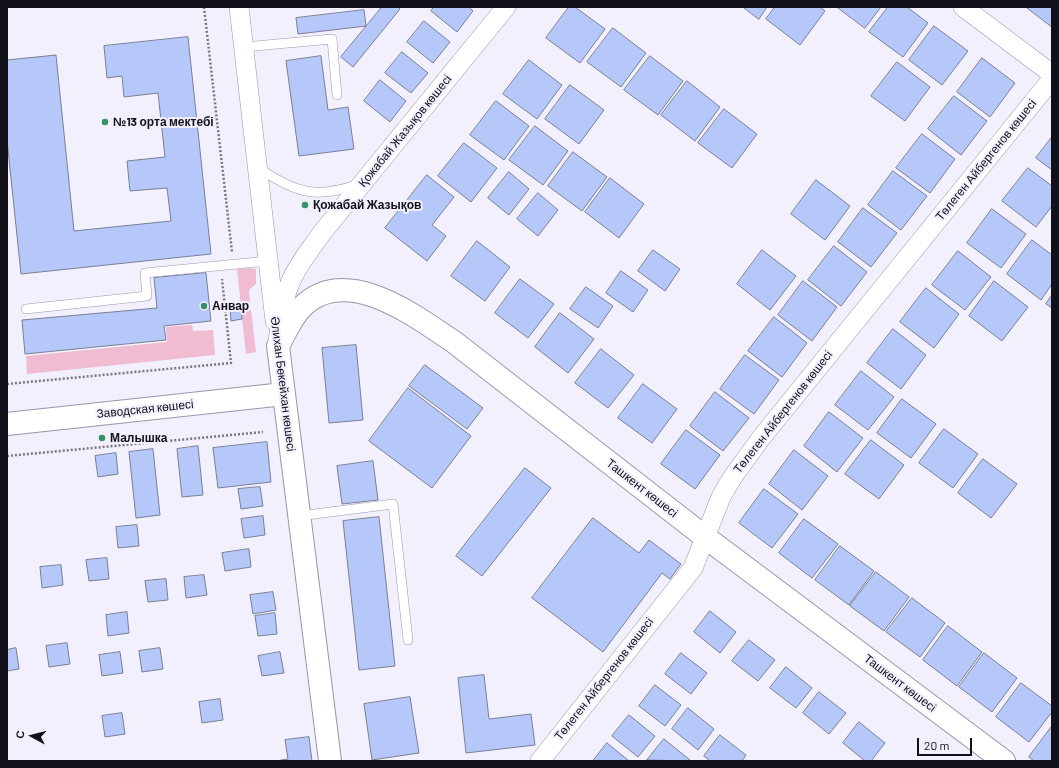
<!DOCTYPE html>
<meta charset="utf-8">
<style>
body{margin:0}
#map{position:relative;width:1059px;height:768px;overflow:hidden;background:#f3f0fe;font-family:Barlow,sans-serif}
canvas{display:block}
.frame{position:absolute;inset:0;border:8px solid #121018;pointer-events:none}
.north{position:absolute;left:12px;top:716px;width:40px;height:40px;-webkit-text-stroke:3px #f3f0fe;paint-order:stroke;rotate:277deg;font-size:11px;font-weight:700;line-height:16px;text-align:center;color:#121018}
.north::after{content:'';display:block;margin:auto;width:14px;height:18px;background:#121018;clip-path:polygon(50% 0,100% 100%,50% 72%,0 100%)}
.scale{position:absolute;left:917px;top:738px;width:55px;height:18px;box-sizing:border-box;border:2px solid #121018;border-top:0;padding-left:5px;font-size:12px;line-height:14px;white-space:nowrap;color:#121018;-webkit-text-stroke:3px #f3f0fe;paint-order:stroke}
</style>
<div id="map">
<canvas width="1059" height="768"></canvas>
<div class="frame"></div>
<div class="north">С</div>
<div class="scale">20 m</div>
</div>
<script>
const ctx = document.querySelector('canvas').getContext('2d');
ctx.lineJoin = 'round';
function paint(path, color) {
  ctx.fillStyle = color;
  ctx.fill(path, 'evenodd');
}
function stroke(path, color, width, dash) {
  ctx.strokeStyle = color;
  ctx.lineWidth = width;
  ctx.lineCap = dash ? 'butt' : 'round';
  ctx.setLineDash(dash || []);
  ctx.stroke(path);
}
function drawText(font, color, halo, rows, align = 'center') {
  ctx.font = font + ' Barlow,sans-serif';
  ctx.lineWidth = 4;
  ctx.setLineDash([]);
  ctx.textBaseline = 'middle';
  ctx.strokeStyle = halo;
  ctx.fillStyle = color;
  for (const [text, x, y, turn = 0] of rows) {
    ctx.save();
    ctx.translate(x, y);
    ctx.rotate((+turn || 0) * Math.PI / 180);
    ctx.textAlign = isNaN(turn) ? turn : align;
    if (halo) ctx.strokeText(text, 0, 0);
    ctx.fillText(text, 0, 0);
    ctx.restore();
  }
}
paint(new Path2D(`
 M249 268 256 269V284L249 290 250 306 241 307 237 269Z
 M251 310 256 352 246 354 241 311Z
 M192 325 193 331 213 330 215 355 27 374 26 356 167 342 166 327Z`), '#efbcd1');
const building = new Path2D(`
 M382 7H398L400 9 353 67 341 57Z
 M434 7H469L473 11 457 32 431 11Z
 M569 7H575L605 29 580 63 546 38Z
 M743 7H767L759 19Z
 M775 7H820L825 11 800 45 766 19Z
 M837 7H881L865 28Z
 M888 7H907L928 23 903 57 869 32Z
 M1026 7H1052V25L1051 26Z
 M364 10 366 26 298 34 296 18Z
 M424 21 450 42 433 63 407 42Z
 M934 26 968 51 942 85 909 60Z
 M613 28 646 53 621 87 587 62Z
 M188 37 211 254 21 274 7 140V60L56 55 74 231 171 221 167 188 130 191 127 161 165 157 158 93 124 97 122 76 107 78 104 46Z
 M402 52 428 73 411 93 385 73Z
 M321 56 328 110 348 107 354 149 299 156 286 61Z
 M650 56 683 81 658 115 624 90Z
 M982 58 1015 83 990 117 957 92Z
 M529 60 562 85 537 119 503 94Z
 M897 62 930 87 905 121 871 96Z
 M380 80 406 101 390 122 364 101Z
 M687 81 720 107 695 141 661 115Z
 M570 85 604 110 579 144 545 119Z
 M954 96 987 121 961 155 928 129Z
 M496 101 529 126 504 160 470 135Z
 M724 109 757 134 732 168 698 143Z
 M535 126 568 151 543 185 509 160Z
 M922 134 955 159 930 193 896 168Z
 M1052 137V170L1036 158Z
 M464 143 497 168 471 202 438 176Z
 M573 152 607 177 582 211 548 186Z
 M1028 168 1052 186V206L1036 227 1002 201Z
 M893 171 927 196 901 230 868 205Z
 M509 172 529 189 509 215 488 198Z
 M427 175 454 197 432 225 446 236 427 261 385 228Z
 M610 178 644 204 619 238 585 212Z
 M816 180 850 206 825 240 791 214Z
 M538 193 558 210 538 236 517 219Z
 M863 208 897 233 871 267 838 242Z
 M992 209 1026 234 1001 268 967 243Z
 M1032 240 1052 255V284L1041 300 1007 274Z
 M477 241 510 267 485 301 451 276Z
 M834 246 867 272 841 306 808 280Z
 M653 250 680 269 665 291 638 271Z
 M762 250 796 276 770 310 737 284Z
 M958 251 991 277 965 310 932 285Z
 M621 271 648 290 633 312 606 293Z
 M206 273 211 321 164 326 166 340 25 354 22 320 157 308 154 278Z
 M520 279 554 304 528 338 495 313Z
 M803 281 837 307 812 341 778 315Z
 M994 281 1028 307 1002 341 969 316Z
 M586 287 613 306 598 328 570 309Z
 M926 288 959 314 934 348 900 322Z
 M1052 295V308L1046 304Z
 M241 305 242 319 231 321 230 307Z
 M560 313 594 339 568 373 535 347Z
 M774 317 807 343 782 377 748 351Z
 M893 329 926 355 901 389 867 363Z
 M356 345 363 420 329 423 322 348Z
 M601 349 634 375 608 408 575 383Z
 M745 355 779 380 754 414 720 389Z
 M425 365 483 408 467 429 409 386Z
 M861 371 894 397 868 430 835 405Z
 M643 384 677 409 652 443 618 418Z
 M408 388 471 436 432 488 369 441Z
 M715 392 749 418 723 451 690 426Z
 M902 399 936 424 911 458 877 433Z
 M829 412 863 438 837 472 804 446Z
 M944 429 978 454 953 488 919 463Z
 M686 430 720 455 695 489 661 464Z
 M871 440 904 465 879 499 845 474Z
 M267 442 271 482 218 488 213 448Z
 M198 446 203 495 182 497 177 449Z
 M153 449 160 515 136 518 129 452Z
 M794 450 828 476 802 510 769 484Z
 M116 453 118 474 98 477 95 456Z
 M983 459 1017 484 991 518 958 493Z
 M373 461 378 500 342 504 337 466Z
 M525 468 551 488 482 576 456 556Z
 M260 487 263 506 241 509 238 489Z
 M764 489 798 514 772 548 739 523Z
 M263 516 265 535 244 538 241 519Z
 M379 517 395 666 359 670 343 521Z
 M593 518 639 553 649 540 681 564 670 579 662 573 603 652 532 598Z
 M804 519 838 544 812 578 779 553Z
 M137 525 139 546 118 548 116 527Z
 M840 546 874 571 849 605 815 580Z
 M249 549 251 567 225 571 222 553Z
 M107 558 109 579 89 581 86 560Z
 M61 565 63 585 42 588 40 567Z
 M876 572 909 597 884 631 850 606Z
 M204 575 207 595 186 598 184 577Z
 M166 579 168 600 148 602 145 581Z
 M273 592 276 610 253 614 250 595Z
 M912 598 945 623 920 657 886 632Z
 M710 611 736 632 720 653 694 632Z
 M127 612 129 633 108 636 106 615Z
 M275 613 277 634 258 636 255 616Z
 M948 626 982 652 957 686 923 660Z
 M749 640 775 660 758 681 732 661Z
 M67 643 70 664 49 667 46 646Z
 M16 648 19 669 7 671V650Z
 M160 648 163 669 142 672 139 651Z
 M120 652 123 673 102 676 99 655Z
 M280 652 284 673 262 676 258 656Z
 M681 653 707 673 691 694 665 674Z
 M984 653 1017 678 992 712 959 687Z
 M786 667 812 688 796 708 770 688Z
 M484 675 489 719 531 714 535 745 466 753 458 678Z
 M1021 683 1052 706V712L1029 742 996 717Z
 M655 685 681 705 665 726 639 706Z
 M819 692 846 713 829 734 803 713Z
 M410 697 419 753 372 760 364 704Z
 M220 699 223 720 202 723 199 702Z
 M688 708 714 729 698 750 672 729Z
 M122 713 125 734 105 737 102 716Z
 M629 715 655 736 638 757 612 736Z
 M859 722 885 743 871 761H865L843 743Z
 M1052 726V761H1034L1029 757Z
 M720 735 746 755 742 761H710L704 756Z
 M309 737 312 761H275L288 759 285 740Z
 M664 739 690 760 688 761 647 760Z
 M607 743 629 761H593Z`);
paint(building, '#b6c7f9');
stroke(building, '#787f94', 1);
const lane = new Path2D(`
 M244 47 332 39 337 95
 M258 168C295 191 313 200 356 185
 M26 309 147 296 145 273 268 261
 M299 516 393 504 408 640`);
const street = new Path2D(`
 M239 7 275 321
 M963 7 1052 74
 M278 341C281 321 282 300 291 281 298 264 311 249 321 234L506 7
 M540 761 693 568 721 497 732 478 761 438 1052 79`);
const secondary = new Path2D(`
 M7 424 284 394
 M330 761 278 346C285 334 291 318 302 307 346 263 415 316 454 342L705 537 1004 761`);
stroke(lane, '#9b95ac', 10);
stroke(street, '#9b95ac', 20);
stroke(secondary, '#9b95ac', 24);
stroke(new Path2D(`
 M204 7 232 252
 M7 384 231 363 222 279
 M7 456 263 432`), '#7a7782', 2.5, [2, 2]);
stroke(lane, '#fff', 9);
stroke(street, '#fff', 19);
stroke(secondary, '#fff', 22);
for (const [x, y, r, color] of [
 [105,122,4,"#349168"],
 [305,205,4,"#349168"],
 [204,306,4,"#349168"],
 [102,438,4,"#349168"]
]) {
  const dot = new Path2D();
  dot.arc(x, y, r, 0, 2 * Math.PI);
  ctx.fillStyle = color;
  ctx.fill(dot);
  stroke(dot, '#f3f0fe', 1.5);
}
drawText('bold 12px', '#121018', '#f3f0fe', [
 ["№13 орта мектебі",113,122],
 ["Қожабай Жазықов",313,205],
 ["Анвар",212,306],
 ["Малышка",110,438]
], 'left');
drawText('12px', '#121018', '#f3f0fe', [
 ["Қожабай Жазықов көшесі",405,131,-51],
 ["Төлеген Айбергенов көшесі",986,160,-51],
 ["Әлихан Бөкейхан көшесі",283,384,83],
 ["Заводская көшесі",145,409,-6],
 ["Төлеген Айбергенов көшесі",783,412,-52],
 ["Ташкент көшесі",642,488,38],
 ["Төлеген Айбергенов көшесі",604,679,-52],
 ["Ташкент көшесі",900,683,37]
]);
</script>
